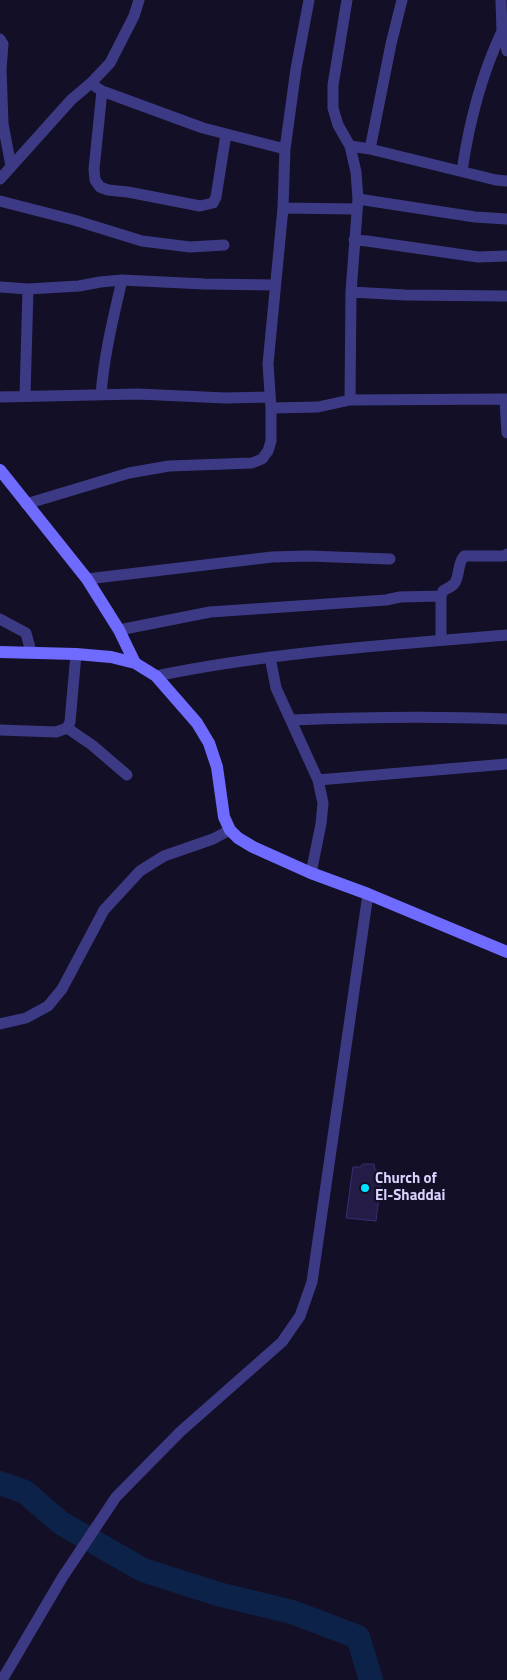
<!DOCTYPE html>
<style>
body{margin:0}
canvas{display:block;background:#130f26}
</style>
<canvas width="507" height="1680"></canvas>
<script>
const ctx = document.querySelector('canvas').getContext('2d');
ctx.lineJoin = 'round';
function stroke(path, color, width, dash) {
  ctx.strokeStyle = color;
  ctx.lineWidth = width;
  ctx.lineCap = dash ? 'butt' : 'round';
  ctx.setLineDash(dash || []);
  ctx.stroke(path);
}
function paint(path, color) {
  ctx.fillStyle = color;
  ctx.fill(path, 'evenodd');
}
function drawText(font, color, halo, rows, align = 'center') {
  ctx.font = font + ' "Titillium Web",sans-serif';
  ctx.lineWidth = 4.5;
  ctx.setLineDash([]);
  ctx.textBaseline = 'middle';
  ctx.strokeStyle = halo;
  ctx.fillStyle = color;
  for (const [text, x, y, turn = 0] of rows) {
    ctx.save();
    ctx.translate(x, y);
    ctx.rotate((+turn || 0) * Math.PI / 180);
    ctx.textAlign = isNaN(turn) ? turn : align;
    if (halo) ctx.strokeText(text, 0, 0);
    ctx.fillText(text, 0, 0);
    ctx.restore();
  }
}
stroke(new Path2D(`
 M0 1483 25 1492 61 1523 143 1570 218 1594 292 1612 358 1637 371 1680`), '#0c2248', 24);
const building = new Path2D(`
 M363 1164H374L375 1170 382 1171 376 1221 346 1218 353 1167H360Z`);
paint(building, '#241b47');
stroke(building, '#3b2d73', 1);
stroke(new Path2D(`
 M347 0 333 85V108L338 125 350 146 356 172 358 199 351 292 405 295 507 296
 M501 0 502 31 507 51
 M0 39 3 44 1 69 3 124 11 166
 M96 87 102 91 203 128 285 149
 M102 91 94 169 95 180 100 187 108 190 128 192 200 206 213 203 216 197 226 134
 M350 146 370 149 391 44 402 0
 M370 149 496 180 507 181
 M462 171C469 123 481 76 502 31
 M0 179 71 100 91 83 110 63 134 16 139 0
 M358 199 475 217 507 219
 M0 201 74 220 142 241 190 247 224 245
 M283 208 356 209
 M354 240 367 241 478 257 507 256
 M0 287 28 289 79 286 100 282 122 280 204 284 275 285
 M101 395C104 355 113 319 122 280
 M25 396 28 289
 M0 397 138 394 225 398 270 397
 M350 400 351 292
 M505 400 507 433
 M271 408 318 407 350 400 507 399
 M26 504 129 473 169 466 252 463 262 459 268 451 271 441V408L268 364 283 208 285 149 296 69 309 0
 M87 579 272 557 308 556 390 559
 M0 619 26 633 31 652
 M119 630 210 612 386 600 400 597 441 596
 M441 640V596L443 591C446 589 451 587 454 584 460 577 457 564 464 556H504L507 554
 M270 657 276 688 318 780 323 803 321 824 311 873
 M156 676C272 652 389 645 507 635
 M292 720C364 717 435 716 507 719
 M67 728 92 745 127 775
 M0 730 56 732 67 728 70 722 76 654
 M318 780 507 764
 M0 1024 26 1018 48 1006 62 989 104 910 140 871 164 856 213 839 230 830
 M2 1680 62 1578 116 1497 180 1432 282 1342 300 1316 312 1282 368 894`), '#3d3a85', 11);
stroke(new Path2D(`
 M0 470 87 579 119 630 135 663
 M0 652 76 654 111 657 135 663 156 676 197 723 209 743 217 767 224 817 230 830 238 838 253 847 311 873 368 894 507 952`), '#6f6bff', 12);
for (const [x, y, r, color] of [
 [365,1188,5,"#00e5ff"]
]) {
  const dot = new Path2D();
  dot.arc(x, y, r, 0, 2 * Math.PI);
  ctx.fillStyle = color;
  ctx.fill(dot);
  stroke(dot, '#130f26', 2);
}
drawText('bold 15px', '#d9d4ff', '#130f26', [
 ["Church of",375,1179],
 ["El-Shaddai",375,1196]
], 'left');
</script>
